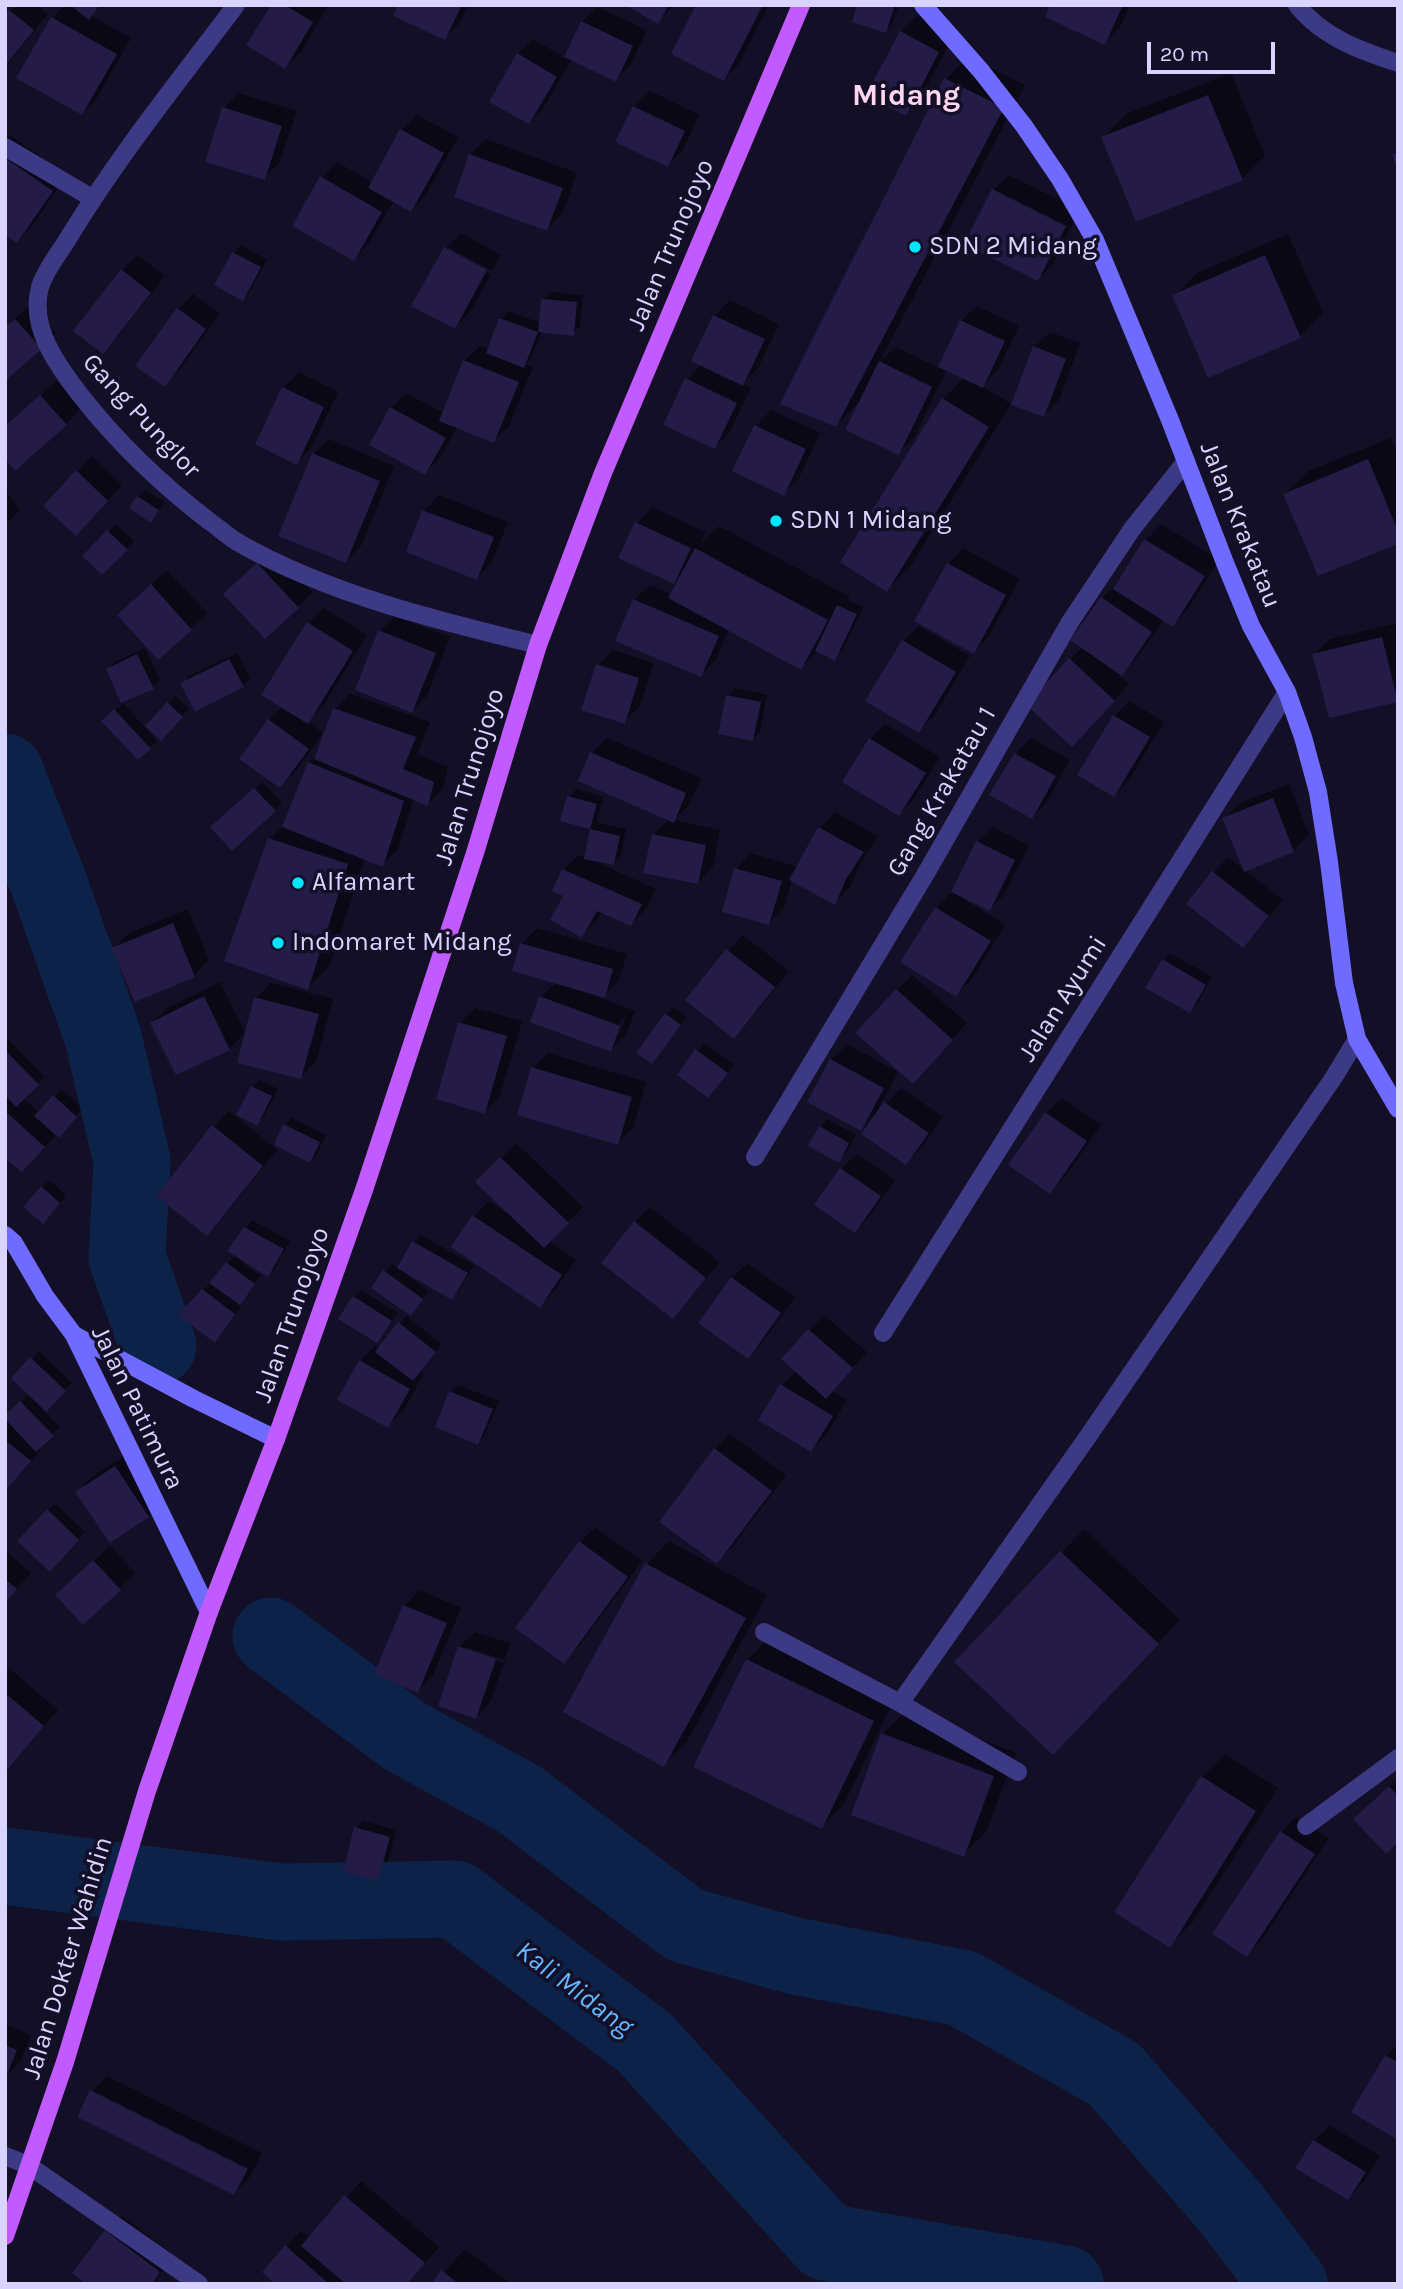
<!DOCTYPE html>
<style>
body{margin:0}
#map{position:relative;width:1403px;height:2289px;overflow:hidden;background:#130f26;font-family:Karla,sans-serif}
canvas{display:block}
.frame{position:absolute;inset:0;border:7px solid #d9d4ff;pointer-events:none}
.scale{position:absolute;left:1147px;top:42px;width:128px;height:32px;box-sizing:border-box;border:4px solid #d9d4ff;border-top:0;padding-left:9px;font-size:21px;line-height:24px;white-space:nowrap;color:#d9d4ff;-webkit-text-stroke:5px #130f26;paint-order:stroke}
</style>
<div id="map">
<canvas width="1403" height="2289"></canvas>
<div class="frame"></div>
<div class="scale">20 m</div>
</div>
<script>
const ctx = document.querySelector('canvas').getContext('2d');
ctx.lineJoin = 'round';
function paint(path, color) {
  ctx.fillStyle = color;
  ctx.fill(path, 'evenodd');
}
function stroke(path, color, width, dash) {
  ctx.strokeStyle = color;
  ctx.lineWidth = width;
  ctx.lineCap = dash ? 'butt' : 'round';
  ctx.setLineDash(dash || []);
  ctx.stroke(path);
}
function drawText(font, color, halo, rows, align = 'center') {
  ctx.font = font + ' Karla,sans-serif';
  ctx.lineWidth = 7;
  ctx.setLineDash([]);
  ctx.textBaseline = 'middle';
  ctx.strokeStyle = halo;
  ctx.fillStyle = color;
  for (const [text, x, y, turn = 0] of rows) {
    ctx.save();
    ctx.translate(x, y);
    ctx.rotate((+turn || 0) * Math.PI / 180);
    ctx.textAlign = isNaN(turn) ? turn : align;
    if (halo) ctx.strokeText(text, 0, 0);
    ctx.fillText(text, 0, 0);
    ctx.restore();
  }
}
paint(new Path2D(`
 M16 5H37L48 14 5 67V17Z
 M65 5H101L91 16 131 38 97 98 82 113 52 18Z
 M273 5 328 6 301 52 285 67Z
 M399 5H468L460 23 444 38Z
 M629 5H674L657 22Z
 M698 5H769L739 64 724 79Z
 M859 5H899L892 24 885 31Z
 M1052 5H1130L1120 27 1104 43Z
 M597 7 647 30 631 64 616 80 572 59 544 107 529 122 518 54 533 39 565 58 582 22Z
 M917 16 953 36 921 98 905 114 868 94 901 32Z
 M968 57 1025 85 880 361 896 347 939 368 961 321 977 306 1019 326 998 370 982 386 1011 404 910 567 887 589 943 399 965 377 947 369 914 438 898 453 862 399 836 425 945 80Z
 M1231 73 1265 156 1242 179 1104 137 1126 114Z
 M650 91 699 115 683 150 667 165 634 107Z
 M239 93 297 111 279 163 264 178 224 108Z
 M417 115 458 137 426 195 411 210 394 200 369 243 354 259 322 178 337 162 373 183 402 130Z
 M6 133 67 175 32 226 17 241 5 233Z
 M486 139 577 173 562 214 547 229 470 155Z
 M1009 175 1080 210 1053 264 1038 279 993 190Z
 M461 233 501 255 492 271 448 247V251L491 274 470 312 455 327 446 248Z
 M1288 234 1323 313 1300 336 1174 296 1197 273Z
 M241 245 267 260 250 291 243 299 216 284 234 253Z
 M137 255 165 276 118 336 102 351 122 271Z
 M550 292 583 295 580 326 573 334 542 331 531 358 526 364 533 367 509 426 493 441 458 426 440 458 425 473 391 408 406 393 444 413 464 361 480 346 489 349 501 319 508 311 541 323 543 300Z
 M193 294 220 313 180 369 164 384 178 309Z
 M730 300 779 324 758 368 743 383 751 387 730 432 715 447 687 380 702 364 714 316Z
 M31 305 56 333 41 348 5 327Z
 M1050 332 1080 343 1059 400 1044 415 1034 347Z
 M299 372 338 392 312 447 296 463 283 388Z
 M57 381 81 409 66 424 5 426Z
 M771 410 820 433 799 478 784 493 735 470 756 426Z
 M1391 438 1398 455V542L1285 494 1308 471Z
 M329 439 394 466 361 546 346 561 314 454Z
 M92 456 122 485 91 519 77 472Z
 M5 489 20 510 5 525Z
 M145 490 165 502 151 520 138 497Z
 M439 495 508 522 492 562 477 578 408 551 424 511Z
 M652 507 705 532 700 545 719 526 850 597 848 600 863 607 842 651 834 659 818 651 801 667 729 629 716 660 700 675 634 600 650 585 671 594 680 575 674 582 621 557 637 523Z
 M116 524 134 541 102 573 85 556Z
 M1161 524 1219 560 1188 609 1173 625 1164 619 1137 658 1119 676 1129 684 1087 729 1070 660 1083 646 1102 598 1118 584 1146 540Z
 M963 548 1020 579 989 636 973 652 948 564Z
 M273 549 313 592 297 607 241 579Z
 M167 570 207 613 158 658 134 599Z
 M324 608 367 635 323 706 307 721 323 733 296 771 280 786 269 720 283 706 308 623Z
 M395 616 450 637 427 696 412 711 380 631Z
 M1397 623V700L1314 655 1330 639Z
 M919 626 970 656 934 716 919 731 903 641Z
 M145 648 160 680 153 687 108 669 115 662Z
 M613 650 654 663 640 706 624 722 598 665Z
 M237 653 250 678 243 686 182 684 189 676Z
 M735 688 767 695 760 732 753 739 727 696Z
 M350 694 430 722 417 754 448 767 443 788 428 804 414 798 398 849 382 865 365 858 330 965 308 988 226 960 270 839 285 824 309 763 318 754 335 709Z
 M175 696 189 709 168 731V703Z
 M1130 701 1164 722 1129 780 1114 795V716Z
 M123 703 157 741 138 758 104 721Z
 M885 724 940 757 914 799 899 814 870 739Z
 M607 738 701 778 689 805 674 820 720 830 713 867 698 882 653 835 669 819 592 753Z
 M1031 738 1070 760 1047 802 1032 817 992 795 1015 754Z
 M263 782 282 803 275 810 220 820Z
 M1289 784 1309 835 1293 850 1224 819 1240 803Z
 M576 789 604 797 596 822 626 829 621 856 614 863 592 860 656 889 646 909 631 924 602 912 597 920 582 936 566 895 563 870 579 855 586 858 592 828 562 820 569 797Z
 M835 812 878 836 861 862 850 887 835 903 792 879 784 908 768 923 736 869 751 853 798 867 820 828Z
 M993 827 1029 845 1005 894 990 909 964 896 962 898 1005 925 971 980 956 995 903 962 937 908 952 892 977 842Z
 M1228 857 1283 900 1243 946 1213 873Z
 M188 909 209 960 194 975 114 948 129 933Z
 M537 928 627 954 619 980 604 996 596 994 595 996 635 1011 626 1035 610 1050 541 997 556 982 522 944ZM622 1018 625 1019 619 1034H616Z
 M743 935 789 971 749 1021 734 1036 688 1000 728 950Z
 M1170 953 1212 977 1197 1004 1190 1011 1163 960Z
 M912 975 967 1023 928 1066 897 990Z
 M220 982 245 1033 229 1049 152 1023 167 1008Z
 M271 983 333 999 316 1062 301 1077 256 998Z
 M674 1007 687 1017 659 1054 666 1015Z
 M475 1008 522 1021 500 1096 485 1112 460 1023Z
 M5 1036 45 1077 23 1098 39 1113 61 1089 83 1108 37 1155H5Z
 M704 1043 734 1065 708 1096 697 1051Z
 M847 1044 898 1072 877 1111 879 1112 901 1088 943 1117 921 1148 906 1163 875 1114 860 1129 809 1101 831 1060Z
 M548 1053 646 1082 633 1128 617 1143 533 1068Z
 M260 1080 278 1089 264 1116 256 1124 253 1087Z
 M1062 1098 1101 1125 1065 1177 1050 1192 1046 1113Z
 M229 1111 277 1150 222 1218 207 1234 214 1127Z
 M292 1118 326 1135 317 1154 310 1161 285 1125Z
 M827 1119 856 1135 846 1153 838 1161 820 1127Z
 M516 1143 583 1207 549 1241 576 1260 555 1290 540 1306 474 1216 489 1201 507 1213 508 1212 478 1182Z
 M857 1154 895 1180 870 1216 855 1231 817 1205 841 1169Z
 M49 1180 66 1195 50 1214 42 1187Z
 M650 1207 720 1262 673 1317 635 1222Z
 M252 1220 290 1241 275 1268 268 1275 245 1260 243 1263 261 1276 238 1304 241 1306 215 1341 203 1291 236 1254 245 1228Z
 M421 1235 474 1265 459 1290 452 1298 410 1273 408 1276 429 1291 411 1314 385 1272 392 1264 399 1269 414 1242Z
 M747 1263 795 1297 763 1341 748 1357 732 1278Z
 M361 1290 398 1313 377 1341 354 1297Z
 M824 1315 867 1352 832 1391 847 1400 826 1435 811 1450 782 1385 796 1371 809 1330Z
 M406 1316 442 1344 421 1371 424 1373 403 1411 387 1426 360 1361 375 1346 380 1348Z
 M39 1351 72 1383 44 1411 60 1427 43 1444 45 1445 5 1489V1411L9 1414 30 1394 13 1378Z
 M458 1385 499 1401 485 1435 477 1443 451 1392Z
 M730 1434 786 1475 732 1547 717 1562 715 1449Z
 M131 1452 163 1500 148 1515 77 1493 92 1477Z
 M55 1503 85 1532 50 1569 20 1541Z
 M595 1527 642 1561 579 1646 563 1662 580 1542Z
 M1084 1529 1180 1620 1075 1730 957 1662Z
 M669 1541 767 1595 686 1743 663 1765 647 1564Z
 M110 1546 135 1573 83 1623 73 1580Z
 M5 1550 31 1573 5 1602Z
 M420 1590 461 1608 433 1675 418 1691 404 1606Z
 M475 1632 510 1643 491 1701 476 1717 459 1647ZM466 1647 505 1660 504 1663 466 1651Z
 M770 1637 895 1698 844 1804 821 1827 747 1660Z
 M9 1668 58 1710 5 1770V1671Z
 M906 1711 1016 1753 986 1832 963 1855 883 1734Z
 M1225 1754 1278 1788 1192 1923 1169 1945 1202 1777Z
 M1398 1779V1840L1370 1803Z
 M1296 1817 1329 1838 1262 1939 1247 1955 1281 1832Z
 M363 1821 396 1830 385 1872 378 1879 356 1828Z
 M5 2024 31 2035 21 2061 6 2076Z
 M1398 2044V2138L1386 2056Z
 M107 2076 262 2153 249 2178 234 2193 92 2091Z
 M1330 2125 1380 2156 1363 2183 1348 2198 1298 2167 1314 2141Z
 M361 2181 439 2247 407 2284H278L286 2247 301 2231 310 2239Z
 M122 2216 174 2256 153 2284H89L74 2273 107 2231Z
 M465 2249 511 2284H433Z`), '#0007');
stroke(new Path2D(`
 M5 772 49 884 103 1037 132 1161 127 1257 158 1346
 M271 1636 406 1737 519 1799 685 1925 795 1956 962 1988 1114 2074 1229 2206 1289 2284
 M5 1866 281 1902 455 1899 645 2043 826 2242 1065 2284`), '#0c2248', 77);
paint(new Path2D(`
 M70 5H100L89 20Z
 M271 5H285L313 22 285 69 246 45Z
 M398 5H462L445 40 393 16Z
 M625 5H669L658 24Z
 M696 5H763L724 81 671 54Z
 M857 5H895L886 33 852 22Z
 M1050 5H1123L1105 45 1045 17Z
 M9 10 34 30 5 66V14Z
 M51 17 117 54 82 115 16 78Z
 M581 21 633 46 616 82 564 57Z
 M900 31 939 52 906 116 866 95Z
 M517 53 557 77 529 124 489 102Z
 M944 78 1004 108 836 427 780 404Z
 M1208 95 1243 180 1136 222 1101 137Z
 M633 106 685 131 668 167 615 142Z
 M222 107 282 126 265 180 205 162Z
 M400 129 444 153 411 212 368 188Z
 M1398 153V169H1397L1392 154Z
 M469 154 563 188 547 231 454 197Z
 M5 158 53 191 17 243 5 235Z
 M320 176 382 212 354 261 292 226Z
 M992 189 1066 226 1038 281 964 244Z
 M444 247 487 270 455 329 411 306Z
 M232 252 261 267 243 301 214 285Z
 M1265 255 1301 338 1208 378 1172 295Z
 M121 269 151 293 103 354 73 331Z
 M541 299 577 302 574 336 538 332Z
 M177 308 206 329 165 387 135 366Z
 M713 315 765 339 743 386 691 361Z
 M499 318 538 332 524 368 486 353Z
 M15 319 42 349 5 381V327Z
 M960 320 1005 341 983 388 938 367Z
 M1033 346 1066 359 1044 417 1011 405Z
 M463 360 519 382 494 443 439 421Z
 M879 361 932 387 899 455 845 430Z
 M685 378 737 403 715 449 663 425Z
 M282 387 324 407 297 465 255 444Z
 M40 395 67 425 15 471 5 459V426Z
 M942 398 989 427 887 592 840 562Z
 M390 407 446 438 425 475 369 445Z
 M754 425 806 449 784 496 732 471Z
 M312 453 380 481 346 563 278 536Z
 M1368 459 1398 531V544L1318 576 1283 494Z
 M76 470 108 501 76 536 43 506Z
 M137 496 159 510 151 523 129 508Z
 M422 510 494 537 477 580 406 552Z
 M635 522 691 548 674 584 618 558Z
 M107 530 128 550 102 575 82 556Z
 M1144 539 1205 576 1173 627 1113 589Z
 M695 548 828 620 801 670 668 598Z
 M257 563 299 608 265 639 223 594Z
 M947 563 1006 595 974 654 914 621Z
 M151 584 192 630 158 660 117 615Z
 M1101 597 1152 632 1122 676 1070 640Z
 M633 599 719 636 701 677 615 641Z
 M837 605 857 614 835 661 815 651Z
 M307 622 353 651 308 724 261 695Z
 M378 630 436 653 412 713 355 690Z
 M1382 637 1398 702 1329 718 1312 654Z
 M902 640 956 672 919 733 865 701Z
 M137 654 154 689 121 703 106 669Z
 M1069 658 1115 701 1072 747 1026 705Z
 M229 659 244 687 195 712 180 683Z
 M596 664 639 678 625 724 581 710Z
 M726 695 761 702 753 741 718 734Z
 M167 702 183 717 161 741 145 726Z
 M333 708 416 737 403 769 434 782 428 806 314 759Z
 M114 709 151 749 138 760 101 721Z
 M1113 715 1150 737 1114 797 1077 775Z
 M268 719 309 749 280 788 239 759Z
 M869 738 926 773 899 816 842 782Z
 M590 752 686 793 674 823 578 781Z
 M1014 753 1056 776 1032 819 989 795Z
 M308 762 404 801 383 867 282 827Z
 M254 788 276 811 232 851 210 827Z
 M567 796 597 804 590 829 560 821Z
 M1273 798 1294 852 1244 872 1222 818Z
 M818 827 864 852 846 879 835 905 789 880Z
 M590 829 620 836 614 865 584 859Z
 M652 834 706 845 698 884 643 873Z
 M268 838 348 864 308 990 224 961Z
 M976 841 1015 860 990 911 951 892Z
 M734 868 782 881 769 925 722 912Z
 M562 869 642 904 631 926 597 911 582 938 550 920 563 896 552 891Z
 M1212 871 1269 916 1243 948 1186 904Z
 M935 907 991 941 956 997 900 962Z
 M173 923 195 977 135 1002 111 948Z
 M520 943 613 969 605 998 512 971Z
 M726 949 775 987 734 1039 685 1000Z
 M1162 959 1206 985 1190 1013 1145 988Z
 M896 989 953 1040 913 1084 855 1033Z
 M204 996 230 1050 176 1075 150 1023Z
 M539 996 620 1026 611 1052 530 1022Z
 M254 997 319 1014 301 1079 237 1063Z
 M665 1013 681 1025 652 1064 636 1053Z
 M458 1022 507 1036 485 1114 436 1099Z
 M695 1049 728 1073 708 1098 677 1075Z
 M5 1050 39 1085 16 1107 5 1095Z
 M830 1059 884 1088 861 1131 807 1102Z
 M531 1067 632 1097 618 1145 517 1115Z
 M251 1086 272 1096 257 1126 236 1115Z
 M53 1095 77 1117 59 1138 34 1116Z
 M884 1102 929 1133 906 1165 861 1134Z
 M5 1111 45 1147 22 1172 5 1158Z
 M1045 1112 1087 1141 1050 1194 1008 1165Z
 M283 1124 320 1142 310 1163 274 1145Z
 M212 1125 263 1166 207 1236 156 1196Z
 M819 1126 849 1143 839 1163 808 1146Z
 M500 1157 569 1223 544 1248 475 1182Z
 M840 1168 881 1196 855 1233 814 1205Z
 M41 1186 60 1203 43 1224 23 1207Z
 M472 1215 562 1275 540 1308 451 1247Z
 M634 1221 706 1278 673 1319 601 1263Z
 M244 1227 284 1249 268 1277 227 1251Z
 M412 1241 468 1273 452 1300 397 1268Z
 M226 1262 255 1284 240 1305 209 1283Z
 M383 1270 423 1299 411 1316 371 1288Z
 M731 1277 781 1313 748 1359 698 1323Z
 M202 1289 235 1314 215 1343 178 1315Z
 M353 1296 392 1321 377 1343 338 1319Z
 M398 1322 436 1352 413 1381 375 1352Z
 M808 1329 853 1368 826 1399 781 1359Z
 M30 1357 66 1391 46 1412 11 1378Z
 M359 1360 410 1389 388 1428 337 1400Z
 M780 1384 833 1416 811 1452 758 1420Z
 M449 1391 493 1409 478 1445 435 1427Z
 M20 1401 54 1436 36 1452 5 1419V1415Z
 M5 1440 31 1461 5 1491Z
 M714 1448 772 1491 717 1564 659 1522Z
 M115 1466 149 1517 110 1543 75 1492Z
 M47 1509 79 1540 50 1572 17 1541Z
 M579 1541 628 1577 564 1664 515 1628Z
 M1060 1551 1159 1644 1053 1755 954 1662Z
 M93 1560 121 1590 83 1625 55 1595Z
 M645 1563 746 1618 664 1767 563 1712Z
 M5 1579 17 1589 5 1603Z
 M403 1605 447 1623 418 1693 374 1674Z
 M458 1646 496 1659 476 1719 438 1706Z
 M746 1659 874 1721 822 1829 693 1767Z
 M5 1693 44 1726 5 1772Z
 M881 1733 994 1776 964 1857 851 1815Z
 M1201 1776 1256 1811 1170 1948 1114 1912Z
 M1389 1786 1398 1796V1842L1386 1854 1353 1819Z
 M354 1827 390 1837 378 1881 343 1872Z
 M1280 1831 1315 1854 1247 1957 1212 1934Z
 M5 2045 17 2050 5 2080Z
 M1385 2055 1398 2062V2140L1351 2112Z
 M90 2090 248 2169 234 2195 77 2117Z
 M1313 2140 1366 2172 1348 2200 1295 2168Z
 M344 2195 425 2263 407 2284H346L301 2246Z
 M105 2230 160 2272 152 2284H86L72 2273Z
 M285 2245 329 2284H275L262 2272Z
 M441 2270 459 2284H431Z`), '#241b47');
stroke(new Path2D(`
 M764 1632 900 1703 1089 1435 1334 1077 1357 1039
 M900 1703 1018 1772`), '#3d3a85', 18);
stroke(new Path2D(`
 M236 5C179 81 118 156 69 237 60 252 45 270 40 287 29 327 57 365 81 396 118 443 162 485 209 521 219 528 229 537 239 543 328 594 439 621 538 645
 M1297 5C1322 37 1361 51 1398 63
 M5 147 92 198
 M755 1157 925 875 1070 622 1132 529 1186 461
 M883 1333 1287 692
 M1306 1826 1398 1758
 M5 2156 28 2165 199 2284`), '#3d3a85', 18);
stroke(new Path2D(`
 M923 5 981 71 1024 126 1060 179 1095 240 1170 420 1225 563 1251 626 1287 692 1303 737 1318 792 1329 862 1344 983 1357 1039 1398 1109
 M5 1235 14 1243 45 1296 74 1335 209 1612
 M74 1335 194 1399 276 1439`), '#6f6bff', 18);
stroke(new Path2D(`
 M5 2236 65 2062 147 1791 209 1612 276 1439 364 1190 475 853 538 645 603 473 801 5`), '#c25bff', 18);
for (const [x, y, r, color] of [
 [915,247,7,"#00e5ff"],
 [776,521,7,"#00e5ff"],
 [298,883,7,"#00e5ff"],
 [278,943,7,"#00e5ff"]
]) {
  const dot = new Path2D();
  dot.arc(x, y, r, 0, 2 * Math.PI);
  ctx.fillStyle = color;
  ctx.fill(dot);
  stroke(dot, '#130f26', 2.5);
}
drawText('26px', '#d9d4ff', '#130f26', [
 ["Jalan Trunojoyo",671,245,-67],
 ["Gang Punglor",141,416,47],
 ["Jalan Krakatau",1240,525,68],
 ["Jalan Trunojoyo",470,777,-73],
 ["Gang Krakatau 1",942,792,-60],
 ["Jalan Ayumi",1063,999,-58],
 ["Jalan Trunojoyo",292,1315,-71],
 ["Jalan Patimura",137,1408,64],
 ["Jalan Dokter Wahidin",68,1958,-73]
]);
drawText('26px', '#d9d4ff', '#130f26', [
 ["SDN 2 Midang",929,247],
 ["SDN 1 Midang",790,521],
 ["Alfamart",312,883],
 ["Indomaret Midang",292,943]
], 'left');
drawText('italic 28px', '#62b6ff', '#130f26', [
 ["Kali Midang",574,1989,37]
]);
drawText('bold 30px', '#ffd6f0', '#130f26', [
 ["Midang",906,96]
]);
</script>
